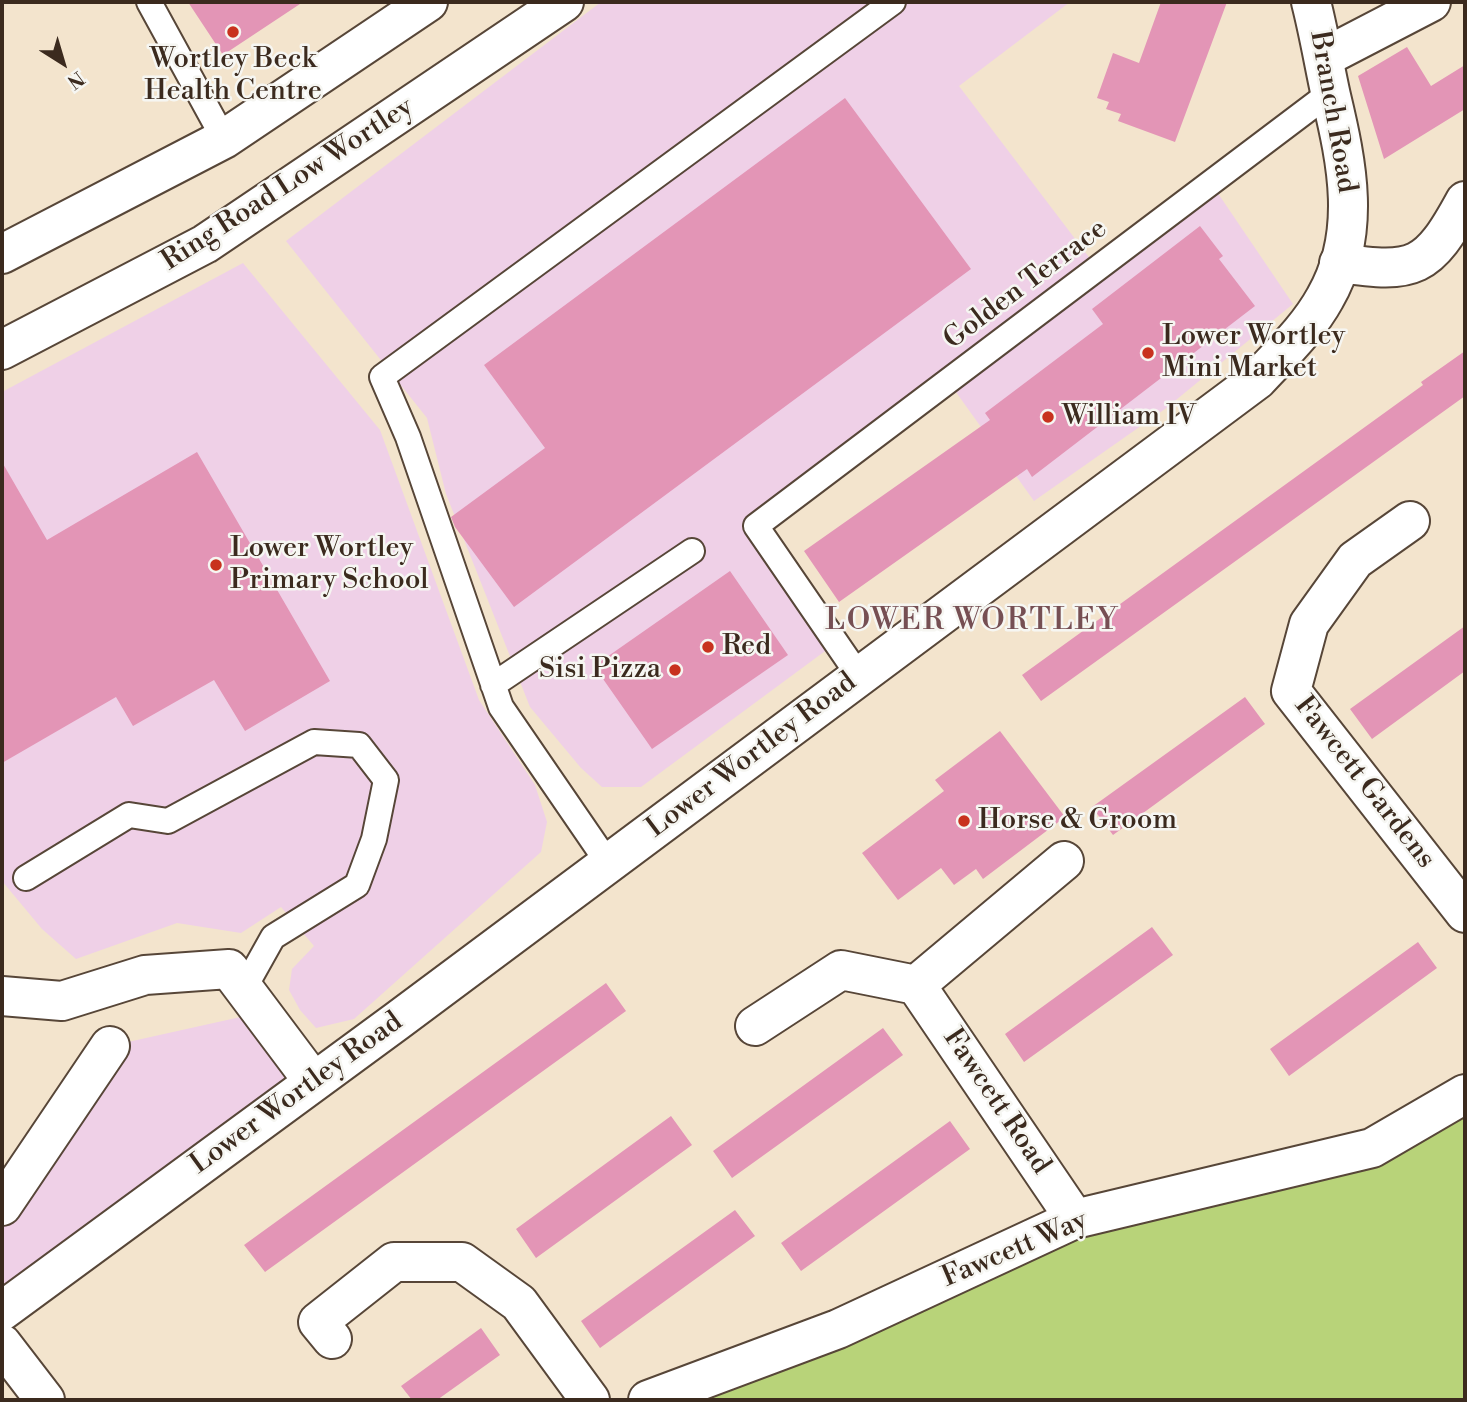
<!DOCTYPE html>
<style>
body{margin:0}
#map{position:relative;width:1467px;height:1402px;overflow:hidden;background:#f3e4cd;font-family:"Libre Bodoni",serif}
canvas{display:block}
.frame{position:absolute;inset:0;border:4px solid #3b2a1e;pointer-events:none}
.north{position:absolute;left:28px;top:28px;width:70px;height:70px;-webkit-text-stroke:5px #f6f6f2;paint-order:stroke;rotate:143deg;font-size:19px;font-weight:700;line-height:28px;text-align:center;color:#3b2a1e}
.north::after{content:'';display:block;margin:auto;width:24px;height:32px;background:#3b2a1e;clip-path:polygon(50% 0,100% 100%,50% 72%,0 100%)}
</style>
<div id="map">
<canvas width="1467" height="1402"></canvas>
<div class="frame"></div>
<div class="north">N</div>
</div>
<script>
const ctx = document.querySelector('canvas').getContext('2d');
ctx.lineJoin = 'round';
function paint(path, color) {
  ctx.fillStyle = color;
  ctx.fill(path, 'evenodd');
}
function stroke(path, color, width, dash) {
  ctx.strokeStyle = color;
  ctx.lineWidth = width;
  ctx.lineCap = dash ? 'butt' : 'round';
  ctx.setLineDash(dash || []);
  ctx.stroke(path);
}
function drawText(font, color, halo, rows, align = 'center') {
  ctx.font = font + ' "Libre Bodoni",serif';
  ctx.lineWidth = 5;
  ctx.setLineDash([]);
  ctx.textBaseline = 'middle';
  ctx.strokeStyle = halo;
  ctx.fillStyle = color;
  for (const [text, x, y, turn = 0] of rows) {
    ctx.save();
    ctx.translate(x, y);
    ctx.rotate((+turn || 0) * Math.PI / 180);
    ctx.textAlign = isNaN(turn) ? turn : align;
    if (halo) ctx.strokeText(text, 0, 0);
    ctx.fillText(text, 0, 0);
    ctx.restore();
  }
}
paint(new Path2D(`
 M601 2H1070L959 86 1098 269 1211 183 1293 304 1165 409 1034 501 948 381 756 526 836 643 641 787H602L581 768 530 707 446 494 427 418 286 241Z
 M243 263 380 430 479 700 535 785 547 822 541 852 354 1019 316 1028 300 1010 289 990 292 969 314 946 281 907 241 933 177 923 76 959 42 929 2 881V392Z
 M263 1012 313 1081 2 1311V1206L110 1046Z`), '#efd0e7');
paint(new Path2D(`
 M1465 1094V1400H648L1075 1219 1334 1157Z`), '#b8d379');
paint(new Path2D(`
 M188 2H303L223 55Z
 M1161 2H1227L1175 142 1118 121 1121 114 1106 109 1109 102 1097 98 1113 53 1139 63Z
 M1407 47 1431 86 1465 65V109L1384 159 1358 76Z
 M845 98 971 269 514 607 455 527 451 517 545 448 484 365Z
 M1200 226 1223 256 1219 259 1255 306 1032 477 1027 469 839 602 804 551 990 420 985 413 1103 324 1092 309Z
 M1465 351V396L1041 701 1022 675 1423 385 1421 382Z
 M197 452 330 681 245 731 214 680 133 726 116 697 2 763V462L47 540Z
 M730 571 788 655 652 749 594 666Z
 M1465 626V671L1372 739 1350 709Z
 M1245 697 1265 724 1113 835 1092 807Z
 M1000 731 1065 817 983 879 976 869 954 885 941 868 898 900 862 853 944 791 935 780Z
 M1152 927 1173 955 1024 1062 1005 1034Z
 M1418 942 1437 968 1289 1076 1270 1049Z
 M606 983 626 1011 265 1272 244 1245Z
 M883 1028 903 1055 732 1178 713 1151Z
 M671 1116 692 1145 536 1258 516 1229Z
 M950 1121 970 1149 801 1271 781 1243Z
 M735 1210 755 1236 600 1348 581 1321Z
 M481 1328 500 1355 437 1400H412L401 1386Z`), '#e395b6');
const service = new Path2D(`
 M149 2 224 139
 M859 676 756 526 1331 92
 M493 685 692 551
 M608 863 501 707 408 437 382 377 893 2
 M26 878 129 815 168 821 314 742 359 745 386 780 374 839 357 885 273 937 245 987`);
const minor = new Path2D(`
 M1325 57 1431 2
 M1339 263C1415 274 1428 269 1465 201
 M1410 521 1355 560 1309 624 1291 691 1465 913
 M916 985 1064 861
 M2 996 62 1001 145 975 229 969 313 1081
 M755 1026 841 970 916 985 1075 1219
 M2 1206 110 1046
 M332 1339 318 1322 394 1262H462L519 1303 590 1400
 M2 1344 45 1400
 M648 1400 838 1329 1075 1219 1372 1148 1465 1094`);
const tertiary = new Path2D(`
 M2 1311 397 1021 1257 380C1281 354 1308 329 1325 298 1362 234 1347 163 1331 96 1324 64 1319 33 1311 2`);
const trunk = new Path2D(`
 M2 254 224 139 428 2
 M2 350 205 244 564 2`);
stroke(service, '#574638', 28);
stroke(minor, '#574638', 42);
stroke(tertiary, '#574638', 42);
stroke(trunk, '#574638', 42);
stroke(service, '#fff', 24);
stroke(minor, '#fff', 38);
stroke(tertiary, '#fff', 38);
stroke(trunk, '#fff', 38);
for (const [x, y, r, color] of [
 [233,32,7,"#c8321e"],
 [1148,353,7,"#c8321e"],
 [1048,417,7,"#c8321e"],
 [216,565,7,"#c8321e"],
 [708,647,7,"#c8321e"],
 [675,670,7,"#c8321e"],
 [964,821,7,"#c8321e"]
]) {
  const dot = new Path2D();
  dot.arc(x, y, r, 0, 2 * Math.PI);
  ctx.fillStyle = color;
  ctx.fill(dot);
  stroke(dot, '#f6f6f2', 2.5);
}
drawText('28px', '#3b2a1e', '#f6f6f2', [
 ["Wortley Beck",233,60,"center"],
 ["Health Centre",233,92,"center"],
 ["Lower Wortley",1162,337],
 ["Mini Market",1162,369],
 ["William IV",1062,417],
 ["Lower Wortley",230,549],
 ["Primary School",230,581],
 ["Red",722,647],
 ["Sisi Pizza",661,670,"right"],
 ["Horse & Groom",978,821]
], 'left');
drawText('28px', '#3b2a1e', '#f6f6f2', [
 ["Branch Road",1332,112,80],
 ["Ring Road Low Wortley",288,185,-33],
 ["Golden Terrace",1026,285,-37],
 ["Lower Wortley Road",752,756,-37],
 ["Fawcett Gardens",1364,783,52],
 ["Lower Wortley Road",297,1094,-36],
 ["Fawcett Road",996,1102,56],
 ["Fawcett Way",1015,1250,-23]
]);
ctx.letterSpacing = '2px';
drawText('30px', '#764f53', '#f6f6f2', [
 ["LOWER WORTLEY",972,622]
]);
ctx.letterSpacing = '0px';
</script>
